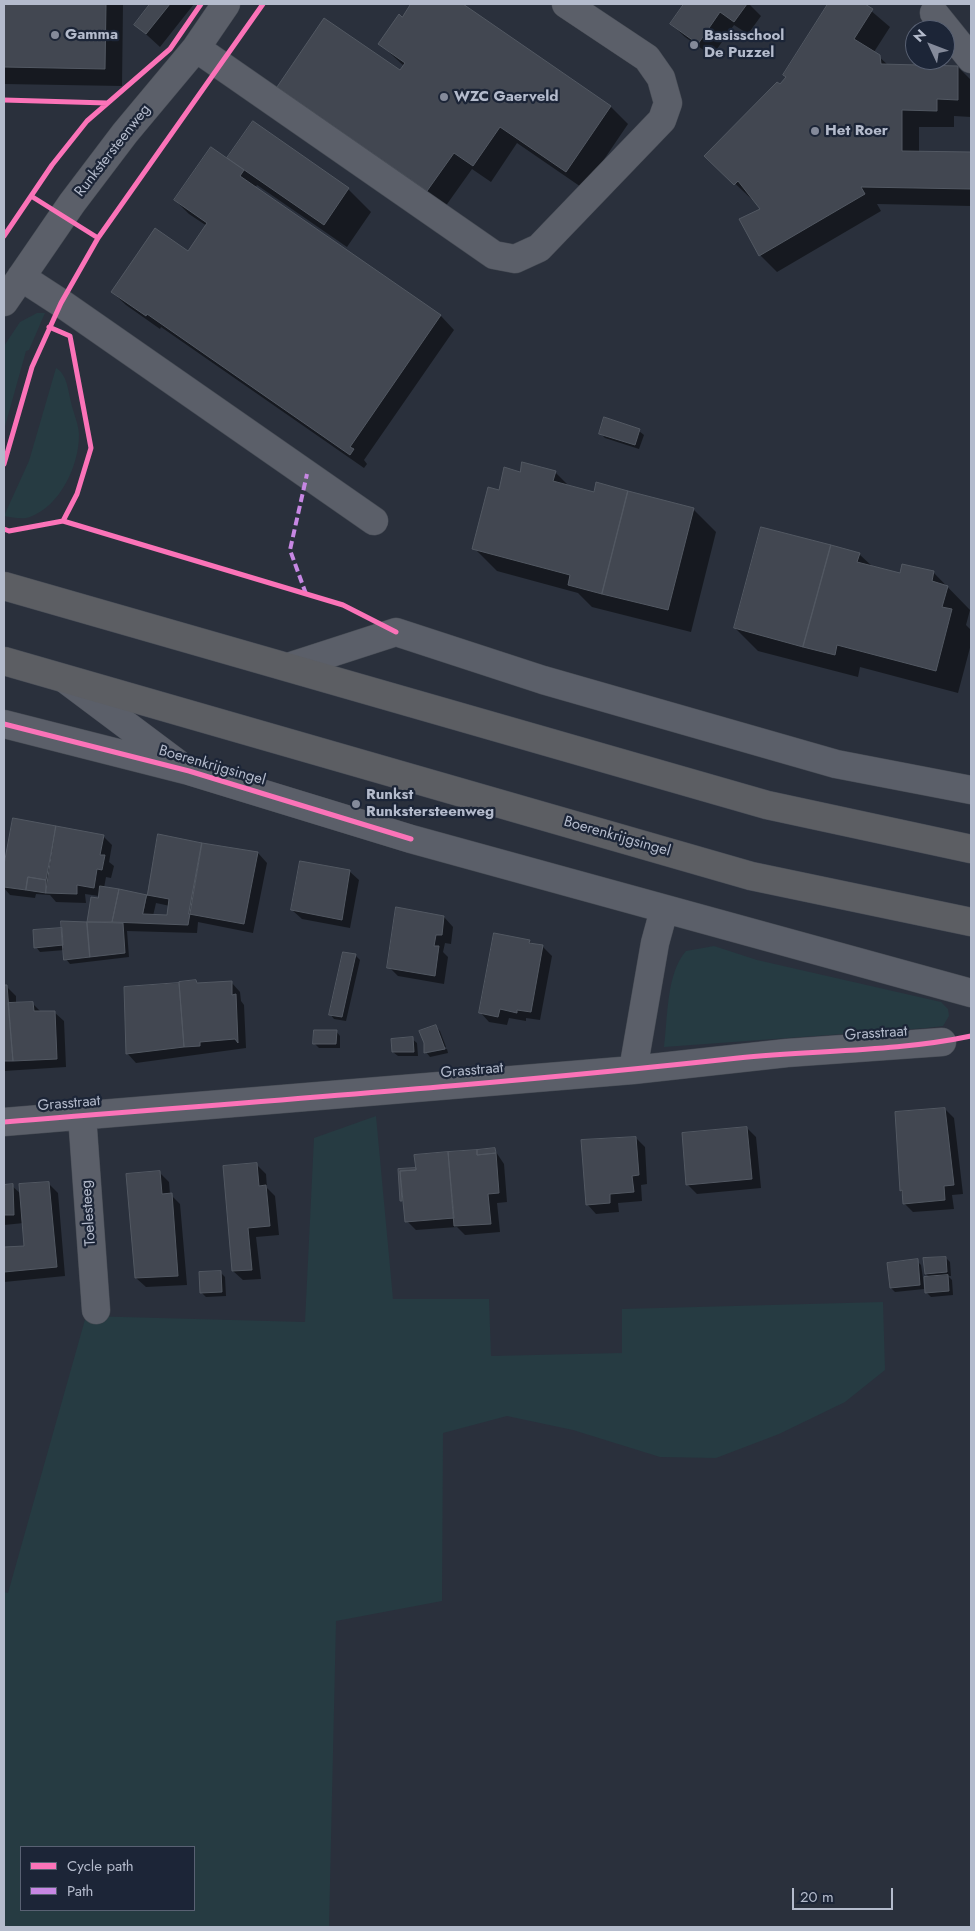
<!DOCTYPE html>
<style>
body{margin:0}
#map{position:relative;width:975px;height:1931px;overflow:hidden;background:#2a303c;font-family:Jost,sans-serif}
canvas{display:block}
.frame{position:absolute;inset:0;border:5px solid #b4bbcc;pointer-events:none}
.legend{position:absolute;left:20px;top:1846px;width:175px;height:65px;box-sizing:border-box;background:#1c2537;border:1px solid #596173;margin:0;padding:6px 9px;list-style:none;font-size:15px;color:#b4bbcc}
.legend li{display:flex;align-items:center;gap:10px;height:25px}
.legend b{width:25px;border:1px solid #596173}
.north{position:absolute;left:905px;top:20px;width:50px;height:50px;box-sizing:border-box;background:#1c2537;border:1px solid #596173;border-radius:50%;rotate:313deg;font-size:14px;font-weight:700;line-height:20px;text-align:center;color:#b4bbcc}
.north::after{content:'';display:block;margin:auto;width:18px;height:22px;background:#848a9a;clip-path:polygon(50% 0,100% 100%,50% 72%,0 100%)}
.scale{position:absolute;left:792px;top:1888px;width:101px;height:22px;box-sizing:border-box;border:2px solid #b4bbcc;border-top:0;padding-left:6px;font-size:15px;line-height:18px;white-space:nowrap;color:#b4bbcc;-webkit-text-stroke:4px #1c2537;paint-order:stroke}
</style>
<div id="map">
<canvas width="975" height="1931"></canvas>
<div class="frame"></div>
<ul class="legend">
<li><b style="height:6px;background:#fb73b8"></b>Cycle path</li>
<li><b style="height:6px;background:#c787e3"></b>Path</li>
</ul>
<div class="north">N</div>
<div class="scale">20 m</div>
</div>
<script>
const ctx = document.querySelector('canvas').getContext('2d');
ctx.lineJoin = 'round';
function paint(path, color) {
  ctx.fillStyle = color;
  ctx.fill(path, 'evenodd');
}
function stroke(path, color, width, dash) {
  ctx.strokeStyle = color;
  ctx.lineWidth = width;
  ctx.lineCap = dash ? 'butt' : 'round';
  ctx.setLineDash(dash || []);
  ctx.stroke(path);
}
function drawText(font, color, halo, rows, align = 'center') {
  ctx.font = font + ' Jost,sans-serif';
  ctx.lineWidth = 4.5;
  ctx.setLineDash([]);
  ctx.textBaseline = 'middle';
  ctx.strokeStyle = halo;
  ctx.fillStyle = color;
  for (const [text, x, y, turn = 0] of rows) {
    ctx.save();
    ctx.translate(x, y);
    ctx.rotate((+turn || 0) * Math.PI / 180);
    ctx.textAlign = isNaN(turn) ? turn : align;
    if (halo) ctx.strokeText(text, 0, 0);
    ctx.fillText(text, 0, 0);
    ctx.restore();
  }
}
paint(new Path2D(`
 M37 313H45L29 350 26 351 4 430V346L20 322Z
 M56 368C67 374 68 390 71 402 73 412 79 425 79 435 79 466 60 506 30 517 23 520 11 517 4 516L29 461Z
 M714 946 757 960 941 1002 948 1009 949 1016 943 1026 926 1028 664 1047C668 1017 666 974 686 951Z
 M376 1116 393 1299H489L491 1356 622 1353V1309L883 1302 885 1370 845 1402 779 1434 716 1458 660 1457 573 1430 507 1416 443 1433 442 1601 336 1621 329 1927H4V1592L8 1593 86 1316 305 1322 314 1138ZM21 1847H194V1910H21Z`), '#263b42');
paint(new Path2D(`
 M4 4H123L122 86 4 84Z
 M152 4H194L160 47 136 25Z
 M412 4H460L611 107 628 124 584 189 517 143 491 182 472 169 445 207 296 104 278 87 400 72 404 66 380 44Z
 M685 4H749L761 16 748 34 734 25 712 56 685 37 671 24Z
 M830 4H863L890 27 874 52 889 66 958 67 971 80V117L954 116V127H919V153H971V206L877 204 881 211 777 272 760 255 762 209 706 156 788 77 785 75Z
 M253 123 348 189 371 212 347 247 257 185 255 188 441 316 454 330 364 460 367 464 364 468 161 327 160 329 126 305 112 292 188 253 207 226 189 214 175 200 227 160Z
 M639 431 644 435 639 449 605 438 600 433Z
 M555 472 570 487 595 493 693 509 716 532 691 632 592 607 578 593 497 571 474 548 500 491 521 473Z
 M859 554 873 567 901 575 933 572 970 610 966 625 971 630V644L958 693 860 667 858 677 758 651 735 628Z
 M14 819 103 836 112 845 109 862 114 866 111 878 106 877 104 888 148 896 159 836 258 853 267 863 253 933 198 922 197 933 127 931 129 957 70 964 66 959 65 950 40 952 36 947 63 929 88 923 92 899 99 900V896L85 894 86 903 56 902 50 895 36 894 35 898 10 895 4 888V871ZM156 903 170 906 168 916H153Z
 M349 871 359 880 350 928 302 919 292 910Z
 M444 917 453 927 451 944 445 943 443 952 448 957 444 984 398 976 389 967Z
 M529 941 533 945 543 947 552 956 540 1020 526 1018V1021L509 1018 507 1025 489 1022 480 1012Z
 M356 956 360 960 346 1021 334 1019 330 1014Z
 M196 981 199 984 231 982 240 992 241 1001 244 1005 246 1048 136 1063 127 1053 125 988Z
 M6 986 16 996V1004H33L41 1012H54L64 1021 66 1067 4 1071V987Z
 M435 1026 440 1031 446 1047 428 1051V1053L447 1049 448 1053 430 1057 426 1052 425 1042Z
 M336 1031 340 1036V1048H319L315 1044Z
 M412 1039 417 1043 418 1056H398L393 1052Z
 M945 1109 954 1118 963 1194 952 1195 954 1209 913 1212 904 1203 901 1190Z
 M747 1128 756 1137 761 1188 697 1194 687 1184Z
 M636 1138 645 1147 647 1184 641 1185 642 1201 618 1203 619 1212 596 1214 587 1204Z
 M494 1149 504 1164 507 1202 497 1203 500 1232 465 1235 457 1227 416 1230 407 1221Z
 M257 1165 266 1174 267 1188 275 1196 279 1235 256 1237 261 1279 243 1280 233 1271Z
 M160 1173 169 1182 170 1194 180 1204 187 1285 146 1287 136 1278Z
 M49 1184 58 1193 65 1276 4 1282V1249L26 1247 24 1223 4 1225V1186H12L21 1194Z
 M946 1258 950 1262 951 1276H948L952 1280 953 1295 931 1297 927 1293 925 1278H923L924 1289 895 1292 891 1288 917 1261 921 1265 923 1278H930L926 1274Z
 M221 1273 225 1277 226 1296 206 1297 201 1292Z`), '#0007');
const building = new Path2D(`
 M4 4H106L105 69 4 67Z
 M150 4H170L146 34 134 25Z
 M411 4H463L611 106 566 172 500 127 473 166 454 153 427 191 277 87 324 18 400 70 405 63 378 44 399 14 402 17Z
 M684 4H747L734 22 720 12 698 44 670 24Z
 M828 4H865L873 9 854 39 880 55 881 64 958 66V100L937 99V111L902 110V151L971 152V189L861 187 865 194 759 256 739 219 760 209 738 181 734 185 704 156 777 82 780 84 786 77 783 75Z
 M253 121 349 188 324 225 227 158Z
 M211 147 244 170 240 176 441 315 350 447 354 449 350 455 147 314 146 316 111 292 155 228 188 251 207 223 174 200Z
 M604 417 640 429 635 445 599 434Z
 M522 462 556 471 553 481 594 492 596 482 628 491 602 594 568 585 570 575 472 549 488 487 499 490 504 467 520 472Z
 M628 491 694 508 668 610 602 594Z
 M761 527 831 545 803 647 734 628Z
 M831 545 860 553 857 562 900 573 902 564 934 571 932 581 948 586 942 607 952 609 936 671 837 645 835 655 803 647Z
 M13 818 56 826 46 880 28 877 26 890 4 887V865Z
 M56 826 104 835 100 855H105L102 870 97 869 94 888 77 885V894L46 893Z
 M158 834 202 843 188 925 112 922 119 889 147 895ZM147 895 169 899 167 915 143 914Z
 M202 843 258 852 244 924 189 914Z
 M300 861 350 870 342 920 291 910Z
 M28 877 46 880V893L26 890Z
 M100 886 119 889 112 922H87L91 897 98 898Z
 M396 907 444 916 442 935H436L434 946H439L435 976 387 968Z
 M61 921 87 922 90 957 64 960Z
 M87 922 123 923 125 953 90 957Z
 M62 928 63 945 34 948 33 930Z
 M494 933 530 940 529 943 543 945 531 1012 517 1010V1013L500 1009 498 1017 479 1013Z
 M343 952 356 954 342 1017 329 1015Z
 M196 980 197 983 232 981V995L236 994 238 1043 235 1039 200 1042V1046L184 1047 179 982Z
 M179 983 184 1047 126 1054 124 987Z
 M4 985H7L13 1061H4Z
 M33 1002 34 1011H55L57 1059 13 1061 8 1003Z
 M436 1025 445 1049 424 1053V1043L419 1031Z
 M314 1030H337L336 1044H313Z
 M413 1037 414 1052H392L391 1039Z
 M945 1108 954 1185 944 1186 945 1200 903 1204 902 1190 900 1191 895 1112Z
 M747 1127 752 1179 686 1185 682 1133Z
 M636 1137 639 1175 632 1176 634 1192 610 1194V1203L586 1205 581 1140Z
 M495 1148 496 1153 477 1155V1150Z
 M477 1150V1155L496 1153 499 1193 488 1194 491 1224 454 1226 448 1152Z
 M448 1152 454 1218 405 1222 400 1171 416 1170 414 1155Z
 M257 1163 259 1186 266 1185 270 1226 248 1228 252 1270 232 1271 223 1166Z
 M416 1168V1170L400 1171 402 1201H400L398 1169Z
 M160 1171 162 1194 172 1193 178 1276 135 1278 126 1174Z
 M49 1182 57 1267 4 1272V1247L24 1246 19 1184Z
 M13 1184 14 1215H4V1185Z
 M946 1257 947 1272 925 1274 923 1258Z
 M918 1259 920 1285 890 1288 887 1263Z
 M221 1271 222 1292 200 1293 199 1272Z
 M948 1275 949 1291 925 1293 924 1277Z`);
paint(building, '#424751');
stroke(building, '#525862', 1);
const minor = new Path2D(`
 M934 13 971 59
 M196 48 494 255 515 259 539 248 662 120 668 103 661 78 647 58 566 4
 M21 277 61 303 374 521
 M4 302 72 203 125 133 196 48 226 4
 M288 667 396 632 543 680 836 764 971 790
 M65 679 177 763
 M4 724 189 771 411 839 971 993
 M633 1070 655 943 664 910
 M82 1115 96 1310
 M4 1122 633 1070 787 1053 942 1042`);
const highway = new Path2D(`
 M4 586 767 805 971 849
 M4 661 751 876 971 922`);
stroke(minor, '#464b54', 29);
stroke(highway, '#474c56', 29);
stroke(minor, '#5b5f69', 28);
stroke(highway, '#5c5e63', 28);
stroke(new Path2D(`
 M306 594 290 550 307 474`), '#c787e3', 4, [8, 4]);
stroke(new Path2D(`
 M4 100 107 103
 M31 196 98 238
 M4 236 52 165 87 121 170 49 201 4
 M49 327 70 336 91 448 77 494 63 521
 M4 464 32 367 61 303 98 238 263 4
 M4 529 9 531 63 521 343 605 396 632
 M4 724 189 771 411 839
 M4 1122C249 1102 494 1085 738 1058 815 1050 896 1052 971 1036`), '#fb73b8', 5);
for (const [x, y, r, color] of [
 [55,35,5,"#848a9a"],
 [694,45,5,"#848a9a"],
 [444,97,5,"#848a9a"],
 [815,131,5,"#848a9a"],
 [356,804,5,"#848a9a"]
]) {
  const dot = new Path2D();
  dot.arc(x, y, r, 0, 2 * Math.PI);
  ctx.fillStyle = color;
  ctx.fill(dot);
  stroke(dot, '#1c2537', 2);
}
drawText('bold 15px', '#b4bbcc', '#1c2537', [
 ["Gamma",65,35],
 ["Basisschool",704,36],
 ["De Puzzel",704,53],
 ["WZC Gaerveld",454,97],
 ["Het Roer",825,131],
 ["Runkst",366,795],
 ["Runkstersteenweg",366,812]
], 'left');
drawText('15px', '#b4bbcc', '#1c2537', [
 ["Runkstersteenweg",113,151,-52],
 ["Boerenkrijgsingel",212,766,16],
 ["Boerenkrijgsingel",617,837,16],
 ["Grasstraat",876,1034,-4],
 ["Grasstraat",472,1071,-5],
 ["Grasstraat",69,1104,-5],
 ["Toelesteeg",89,1213,-94]
]);
</script>
